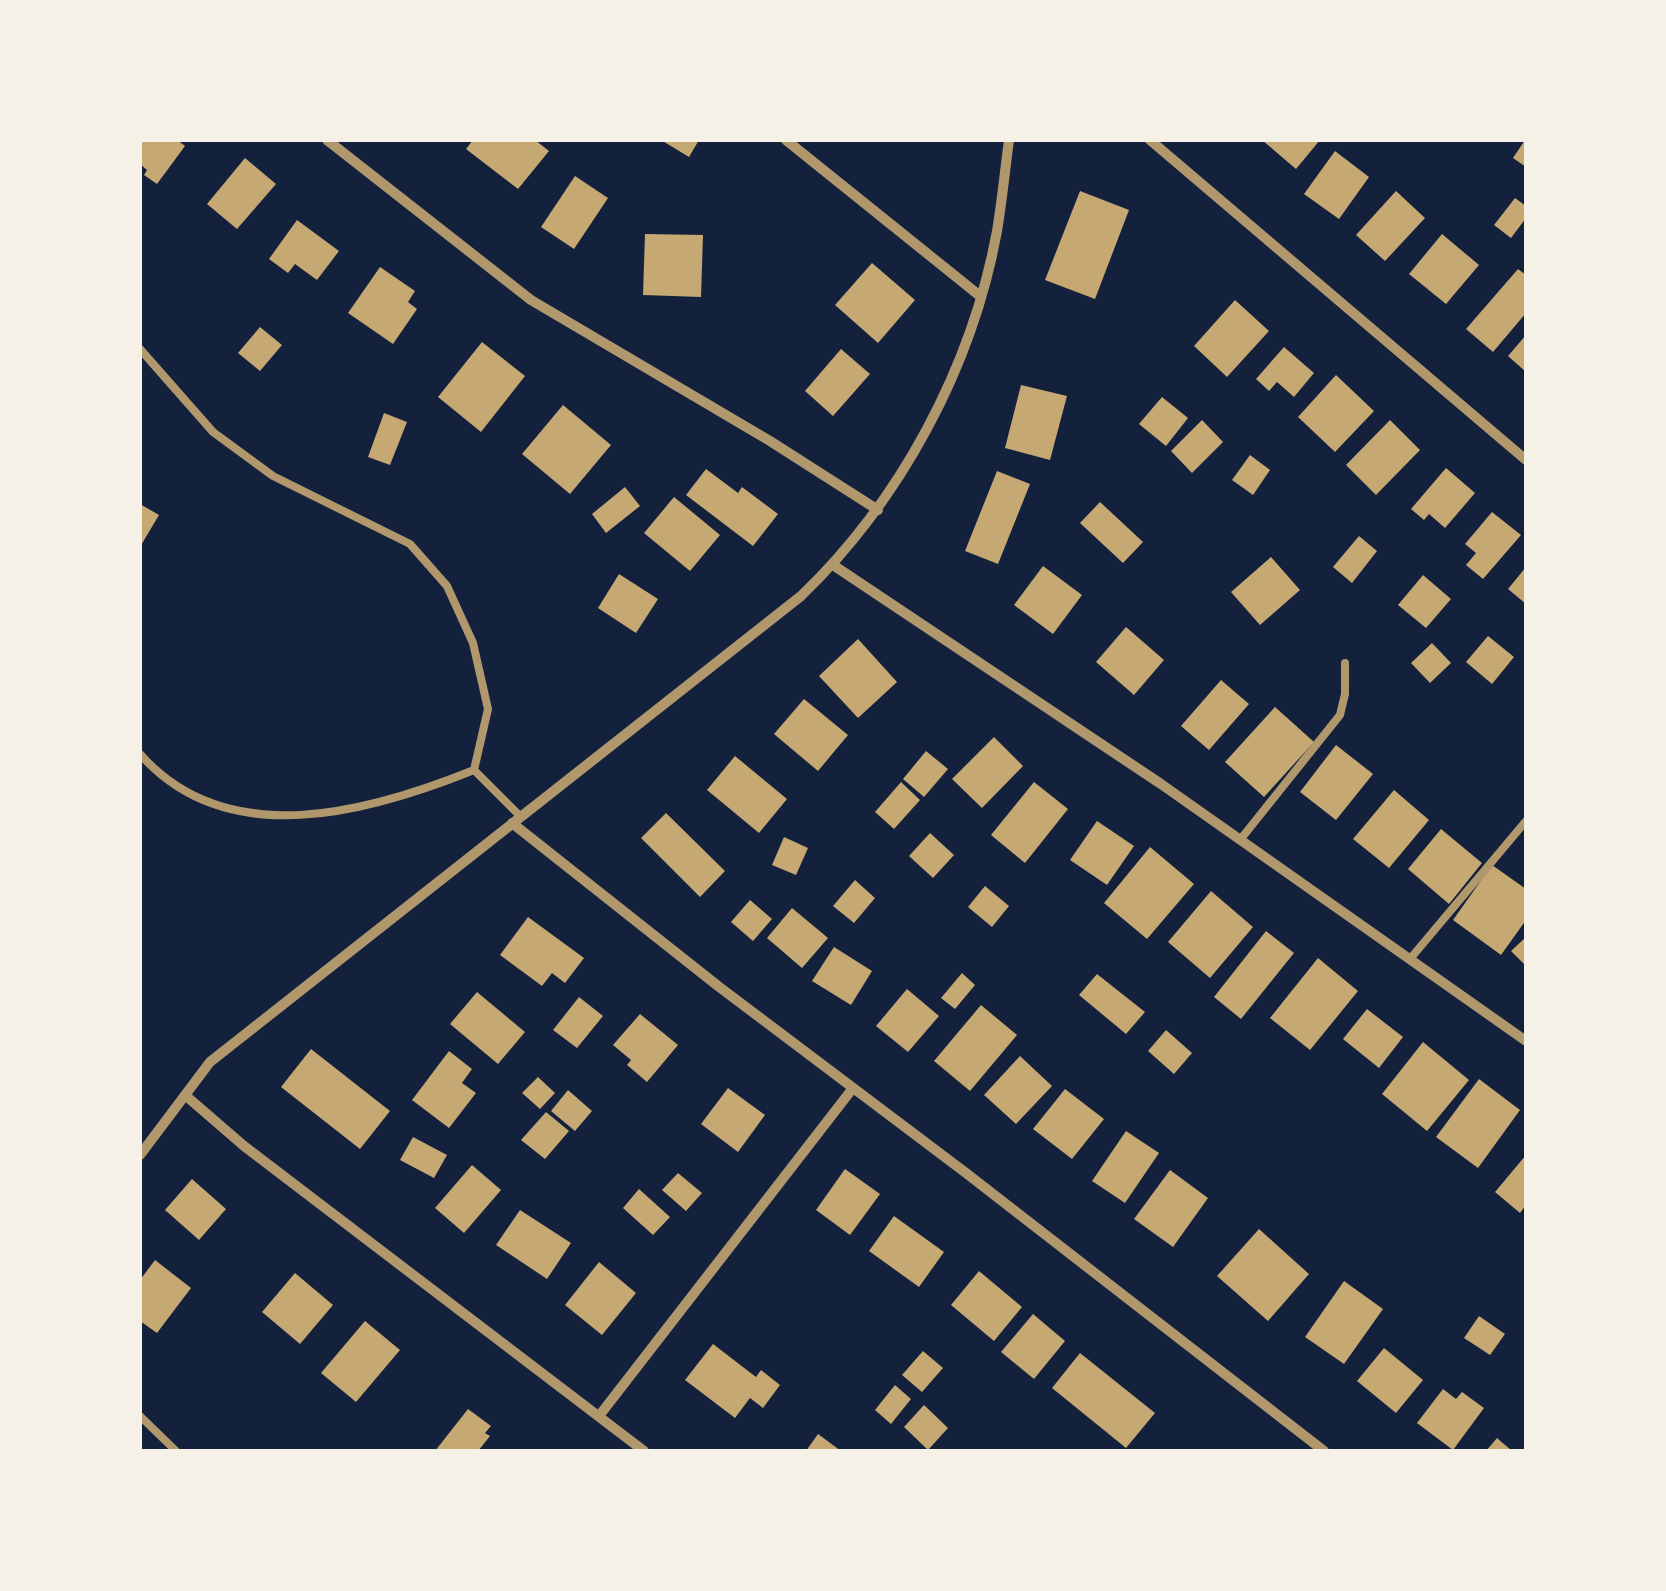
<!DOCTYPE html>
<style>
body{margin:0}
#map{position:relative;width:1666px;height:1591px;overflow:hidden;background:#14213d;font-family:Overpass,sans-serif}
canvas{display:block}
.frame{position:absolute;inset:0;border:142px solid #f6f1e7;pointer-events:none}
</style>
<div id="map">
<canvas width="1666" height="1591"></canvas>
<div class="frame"></div>
</div>
<script>
const ctx = document.querySelector('canvas').getContext('2d');
ctx.lineJoin = 'round';
function paint(path, color) {
  ctx.fillStyle = color;
  ctx.fill(path, 'evenodd');
}
function stroke(path, color, width, dash) {
  ctx.strokeStyle = color;
  ctx.lineWidth = width;
  ctx.lineCap = dash ? 'butt' : 'round';
  ctx.setLineDash(dash || []);
  ctx.stroke(path);
}
paint(new Path2D(`
 M140 140H177L185 146 157 184 144 175 147 170 140 164Z
 M473 140H535L549 151 518 189 466 149Z
 M661 140H699L689 157Z
 M1262 140H1320L1296 169Z
 M1525 140H1526V167L1513 158Z
 M1335 151 1369 177 1339 219 1304 194Z
 M245 158 276 184 237 229 207 204Z
 M575 176 608 198 574 249 541 227Z
 M1080 191 1129 210 1095 299 1045 280Z
 M1396 191 1425 218 1385 261 1356 235Z
 M1515 198 1526 206V218L1511 238 1494 225Z
 M297 220 339 251 317 280 295 264 288 273 269 259Z
 M645 234 703 235 701 297 643 295Z
 M1442 234 1479 265 1446 304 1409 274Z
 M872 263 915 300 878 343 835 305Z
 M380 267 415 291 408 302 417 309 393 344 348 313Z
 M1518 269 1526 275V313L1493 352 1466 329Z
 M1235 300 1269 331 1227 377 1194 346Z
 M260 327 282 345 260 371 238 353Z
 M1526 335V372L1508 356Z
 M482 342 525 376 481 432 438 397Z
 M1284 347 1314 373 1294 397 1277 382 1269 391 1256 379Z
 M841 349 870 374 833 416 805 391Z
 M1336 375 1374 411 1335 452 1298 417Z
 M1021 385 1067 396 1050 460 1005 448Z
 M1162 397 1188 418 1166 446 1139 424Z
 M563 405 611 445 570 494 522 454Z
 M384 413 407 422 390 465 368 457Z
 M1202 420 1223 442 1192 473 1171 451Z
 M1390 420 1420 450 1376 495 1346 465Z
 M1250 455 1270 470 1253 495 1232 480Z
 M1446 468 1475 493 1445 528 1429 514 1424 520 1411 509Z
 M706 469 738 493 742 487 778 514 753 546 686 495Z
 M997 471 1030 484 998 564 965 551Z
 M625 487 640 506 606 533 592 514Z
 M674 497 720 535 690 571 644 533Z
 M1100 502 1143 542 1123 563 1080 523Z
 M140 504 159 515 140 547Z
 M1492 512 1521 535 1483 579 1466 565 1476 553 1465 544Z
 M1359 536 1377 551 1352 583 1333 567Z
 M1271 557 1300 590 1260 625 1231 592Z
 M1043 566 1082 595 1053 634 1014 605Z
 M1526 567V604L1508 589Z
 M619 574 658 599 636 633 598 608Z
 M1423 575 1451 599 1426 628 1398 605Z
 M1126 627 1164 660 1134 695 1096 662Z
 M1488 636 1514 657 1492 684 1466 662Z
 M858 639 897 682 858 718 819 676Z
 M1432 643 1451 663 1430 683 1411 663Z
 M1221 680 1249 704 1209 750 1181 726Z
 M804 699 848 735 818 771 774 734Z
 M1275 707 1314 742 1264 797 1225 762Z
 M994 737 1023 766 982 808 952 779Z
 M1336 745 1373 774 1336 820 1300 792Z
 M926 751 948 769 924 797 903 779Z
 M735 756 787 799 759 833 707 790Z
 M901 782 920 800 894 829 875 812Z
 M1034 782 1068 809 1025 863 991 835Z
 M1394 790 1429 820 1389 868 1353 839Z
 M666 813 725 871 700 897 641 838Z
 M1097 821 1134 846 1107 885 1070 860Z
 M1441 829 1482 863 1449 904 1408 869Z
 M930 833 954 855 933 878 909 856Z
 M784 837 808 848 796 875 772 865Z
 M1150 847 1194 884 1147 939 1104 903Z
 M1492 865 1526 889V920L1501 955 1453 920Z
 M855 880 875 898 854 923 833 906Z
 M985 886 1009 906 992 927 968 907Z
 M1211 891 1253 927 1210 978 1168 942Z
 M750 900 772 919 753 941 731 922Z
 M792 908 828 938 802 968 767 938Z
 M528 917 584 958 565 983 552 973 542 986 500 955Z
 M1266 931 1294 953 1241 1019 1214 997Z
 M1526 937V966L1511 951Z
 M834 947 872 971 851 1005 812 981Z
 M1318 958 1358 991 1310 1050 1270 1018Z
 M962 973 975 985 955 1009 941 998Z
 M1097 974 1145 1012 1126 1034 1079 995Z
 M907 989 939 1016 908 1052 876 1026Z
 M477 992 525 1032 498 1064 450 1024Z
 M579 997 603 1016 577 1048 553 1030Z
 M981 1005 1017 1035 970 1091 934 1061Z
 M1367 1009 1403 1037 1379 1068 1343 1039Z
 M640 1014 678 1045 647 1082 627 1065 631 1060 613 1045Z
 M1166 1030 1192 1053 1174 1074 1148 1051Z
 M1423 1042 1469 1080 1427 1131 1382 1094Z
 M311 1049 390 1111 360 1149 281 1087Z
 M449 1051 472 1069 462 1083 476 1093 449 1128 412 1100Z
 M1020 1056 1052 1086 1016 1124 984 1095Z
 M538 1077 555 1093 540 1109 522 1093Z
 M1479 1079 1520 1110 1478 1168 1436 1137Z
 M728 1088 765 1115 738 1152 701 1124Z
 M1065 1089 1104 1119 1072 1159 1033 1129Z
 M568 1090 592 1111 575 1131 551 1111Z
 M546 1112 569 1131 545 1159 521 1140Z
 M1126 1131 1159 1153 1125 1203 1092 1181Z
 M413 1137 447 1155 434 1178 400 1160Z
 M1526 1155V1205L1520 1213 1495 1192Z
 M472 1165 501 1190 464 1233 435 1208Z
 M845 1169 880 1194 850 1235 816 1210Z
 M1170 1170 1208 1198 1173 1247 1134 1219Z
 M678 1173 702 1193 686 1211 662 1190Z
 M192 1179 226 1209 199 1240 165 1210Z
 M639 1189 670 1217 653 1235 623 1208Z
 M520 1210 571 1243 547 1279 496 1245Z
 M894 1216 944 1252 919 1287 869 1251Z
 M1259 1229 1309 1274 1268 1321 1217 1276Z
 M155 1260 191 1288 157 1333 140 1321V1280Z
 M599 1262 636 1293 602 1335 565 1305Z
 M979 1271 1022 1307 994 1341 951 1305Z
 M295 1273 333 1305 300 1344 262 1312Z
 M1344 1281 1383 1309 1344 1364 1305 1337Z
 M1033 1314 1065 1341 1034 1379 1001 1352Z
 M1479 1316 1505 1334 1490 1355 1464 1338Z
 M365 1321 400 1350 356 1402 321 1373Z
 M713 1344 756 1377 761 1370 780 1385 763 1408 750 1398 735 1418 685 1380Z
 M1384 1348 1423 1380 1396 1413 1357 1381Z
 M923 1351 943 1368 922 1392 902 1375Z
 M1080 1353 1155 1413 1126 1448 1052 1388Z
 M895 1385 911 1399 891 1424 875 1410Z
 M1443 1389 1456 1399 1462 1392 1484 1408 1453 1450 1417 1423Z
 M924 1405 948 1428 928 1450 904 1427Z
 M468 1409 491 1426 485 1433 490 1436 478 1451H435Z
 M818 1434 841 1451H806Z
 M1497 1438 1512 1451H1486Z`), '#c6a872');
stroke(new Path2D(`
 M140 349 213 432 273 476 410 544 447 586 473 643 488 709 474 770C370 812 227 853 140 754
 M474 770 521 817
 M1240 840 1340 715 1345 694V663
 M1410 959 1526 821
 M140 1416 176 1451`), '#b1986c', 8);
stroke(new Path2D(`
 M327 140 531 300 770 441 878 510
 M786 140 980 296
 M1150 140 1526 460
 M833 565 1161 784 1526 1041
 M512 823 718 986 966 1173 1324 1451
 M185 1095 244 1146 644 1451
 M140 1155 210 1062 801 596C900 501 972 368 997 231 1002 201 1005 170 1009 140
 M599 1416 853 1088`), '#b1986c', 10);
</script>
